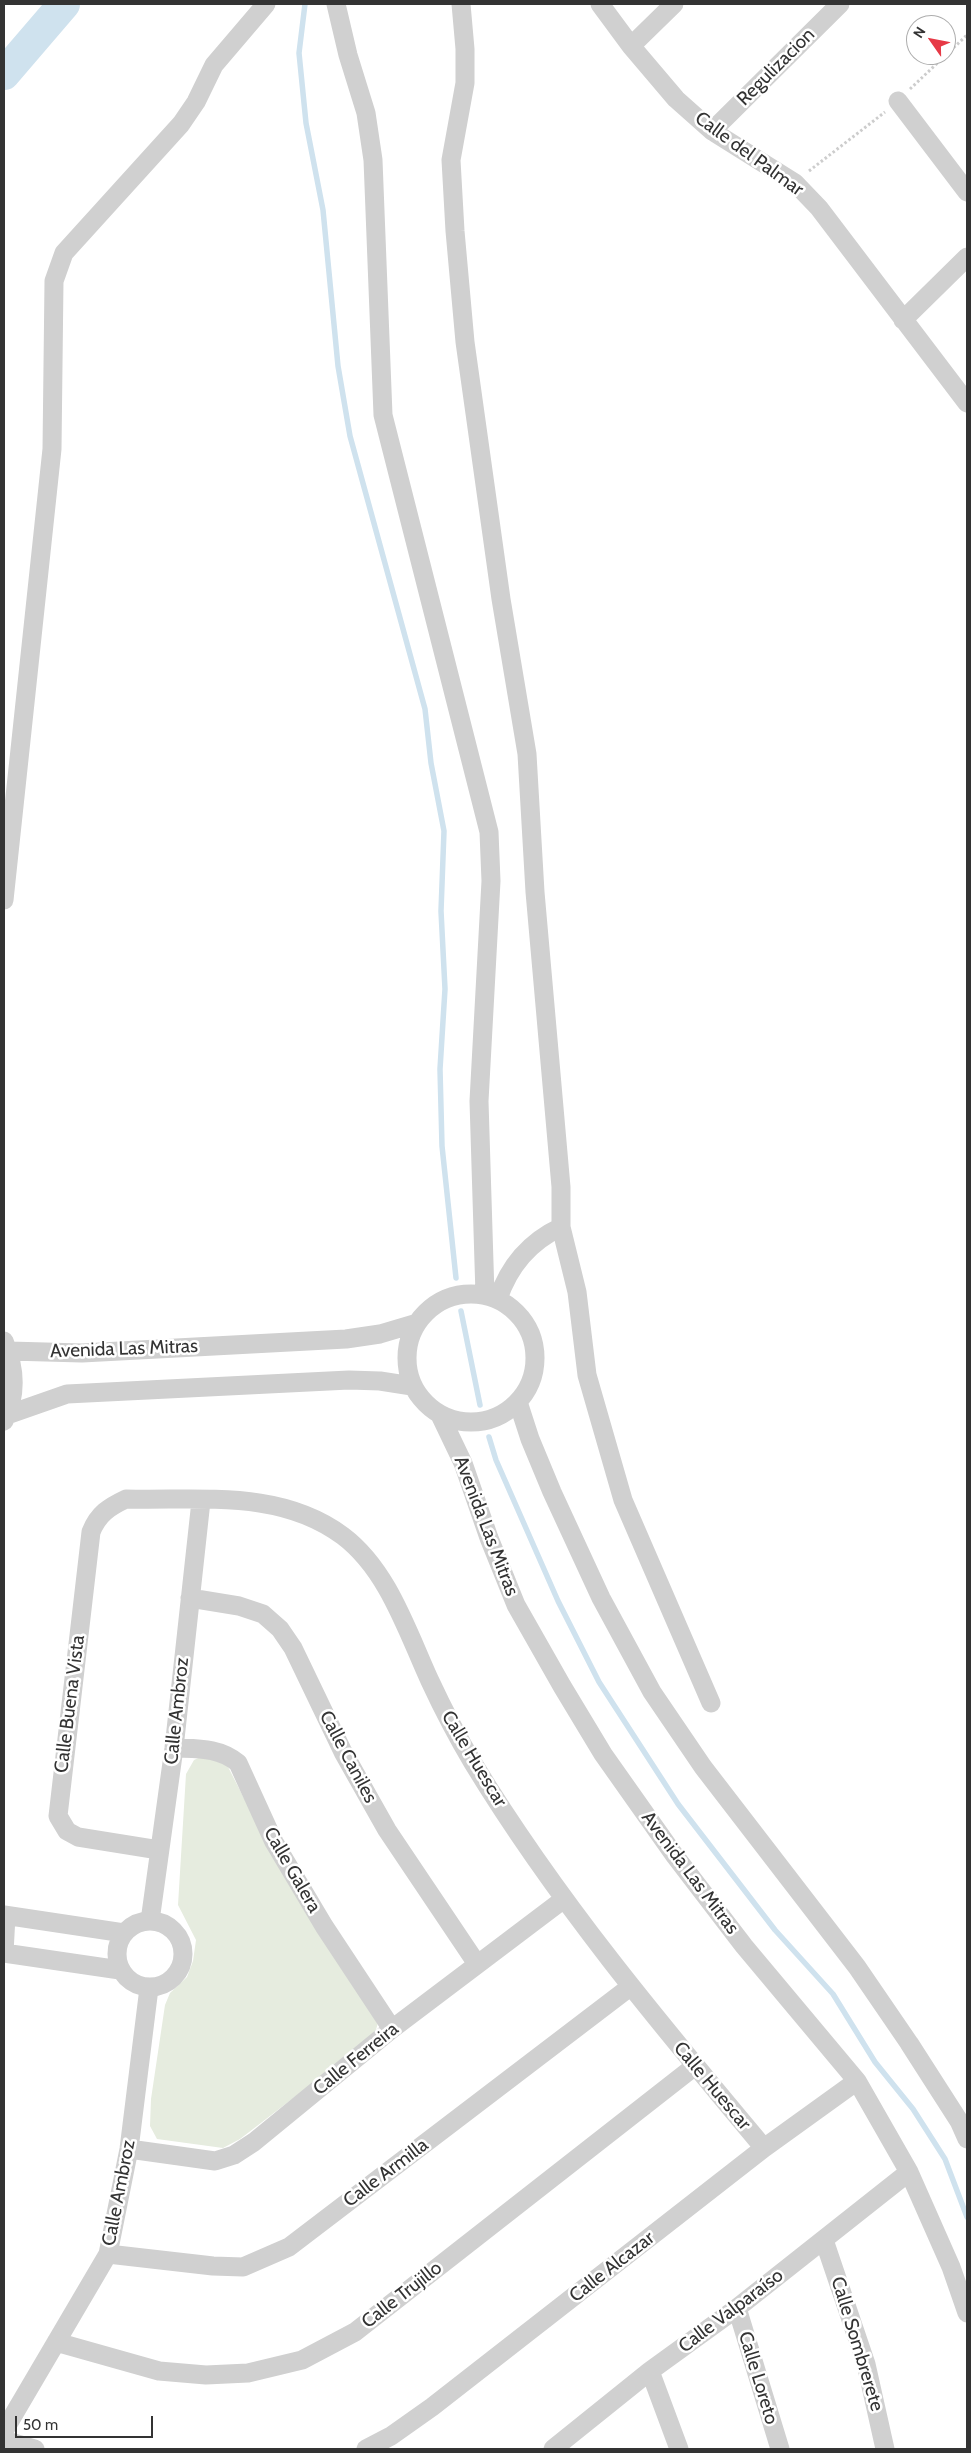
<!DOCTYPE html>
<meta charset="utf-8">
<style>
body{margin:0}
#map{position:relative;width:971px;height:2453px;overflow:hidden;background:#fff;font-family:Cabin,sans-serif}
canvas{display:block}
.frame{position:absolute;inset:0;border:5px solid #333;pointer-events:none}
.north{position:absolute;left:906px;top:15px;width:50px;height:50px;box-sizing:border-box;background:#fff;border:1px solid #adadad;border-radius:50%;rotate:303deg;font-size:14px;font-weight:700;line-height:20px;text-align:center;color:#333}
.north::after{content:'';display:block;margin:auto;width:18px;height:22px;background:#e63946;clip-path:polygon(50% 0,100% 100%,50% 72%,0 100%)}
.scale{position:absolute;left:15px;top:2416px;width:138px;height:22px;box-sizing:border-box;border:2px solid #333;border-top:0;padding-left:6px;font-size:15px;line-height:18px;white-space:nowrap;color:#333;-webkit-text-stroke:4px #fff;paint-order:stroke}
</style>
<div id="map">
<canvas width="971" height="2453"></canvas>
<div class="frame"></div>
<div class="north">N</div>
<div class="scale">50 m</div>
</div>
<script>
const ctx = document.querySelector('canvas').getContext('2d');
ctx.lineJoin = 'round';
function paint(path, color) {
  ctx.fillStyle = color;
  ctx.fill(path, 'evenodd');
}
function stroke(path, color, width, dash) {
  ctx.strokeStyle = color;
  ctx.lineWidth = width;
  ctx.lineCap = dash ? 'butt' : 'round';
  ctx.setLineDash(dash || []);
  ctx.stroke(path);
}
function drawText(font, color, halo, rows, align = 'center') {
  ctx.font = font + ' Cabin,sans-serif';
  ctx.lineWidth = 5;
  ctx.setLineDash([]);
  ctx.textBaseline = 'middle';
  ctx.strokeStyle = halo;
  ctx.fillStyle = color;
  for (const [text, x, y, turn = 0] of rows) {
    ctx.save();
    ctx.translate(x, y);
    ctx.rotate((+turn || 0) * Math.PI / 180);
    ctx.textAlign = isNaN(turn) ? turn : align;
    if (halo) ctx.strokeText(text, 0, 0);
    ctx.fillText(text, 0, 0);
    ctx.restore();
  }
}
paint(new Path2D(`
 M203 1756 225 1761 273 1855 378 2023 374 2036 240 2139 223 2148 157 2139 150 2126 151 2099 165 2005 170 1993 187 1977 193 1961 196 1940 178 1905 186 1774 194 1760Z`), '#e6ecdf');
stroke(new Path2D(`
 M305 4 299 53 306 123 323 210 338 366 350 436 425 709 431 763 444 831 441 911 445 989 440 1069 442 1146 456 1278
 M461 1311 480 1405
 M489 1437 496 1460 558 1601 599 1682 678 1804 775 1930 833 1994 875 2062 913 2109 945 2159 967 2217`), '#cfe2ee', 5.5);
stroke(new Path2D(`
 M4 74 64 4`), '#cfe2ee', 32);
stroke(new Path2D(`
 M910 89 967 35
 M809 171 885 112`), '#cdcdcd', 3, [2.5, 2.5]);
stroke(new Path2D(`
 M336 4 348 55 366 113 373 160 383 415 489 832 491 881 479 1101 485 1295
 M461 4 465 49V83L451 160 455 231 465 342 501 599 527 754 535 892 561 1187V1227C529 1242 509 1266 498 1299
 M600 4 631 46 676 99 712 131 795 183 819 208 967 403
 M631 46 674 4
 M898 101 967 192
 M712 131 840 4
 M903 320 967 257
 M4 900 52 449 54 281 64 253 181 124 196 102 214 65 266 4
 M561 1227 577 1292 587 1375 623 1500 711 1703
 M407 1358a64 64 0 1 1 128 0a64 64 0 1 1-128 0Z
 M9 1351 82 1353 346 1339 380 1334 417 1323
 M518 1402 530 1439 552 1492 601 1598 652 1692 703 1767 857 1967 909 2043 959 2121 967 2139
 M7 1415 67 1394 349 1380 380 1381 412 1386
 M440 1415 463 1463 489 1538 516 1605 562 1686 603 1754 675 1856 744 1946 857 2081 909 2172 951 2267 967 2313
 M4 1421C17 1395 15 1367 4 1341
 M190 1598 239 1606 263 1614 280 1629 293 1648 343 1752 387 1830 477 1964
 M174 1748C197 1749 219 1747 238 1763L274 1842 324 1926 392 2029
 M159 1850 78 1837 67 1831 58 1816 91 1532C98 1514 109 1507 126 1499 201 1501 280 1489 343 1536 388 1570 407 1631 430 1681 443 1709 457 1736 473 1763 557 1901 661 2025 764 2148
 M4 1915 124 1933
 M117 1954a33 33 0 1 1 66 0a33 33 0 1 1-66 0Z
 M150 1921 174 1748 201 1501
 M4 1953 120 1970
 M4 1953 6 1916
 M129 2149 215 2161 234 2155 254 2142 392 2029 564 1899
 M824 2240 866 2364 885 2449
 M108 2254 213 2266 243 2267 289 2247 630 1987
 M737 2308 780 2449
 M56 2342 159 2371 206 2375 248 2373 302 2360 355 2332 695 2066
 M650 2371 679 2449
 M4 2431 108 2254 129 2149 149 1988
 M4 2440 35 2449
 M366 2449 391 2436 432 2407 764 2148 857 2081
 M553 2449 650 2371 737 2308 909 2172`), '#d0d0d0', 19);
drawText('19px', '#333', '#fff', [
 ["Regulizacion",776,67,-45],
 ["Calle del Palmar",749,154,36],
 ["Avenida Las Mitras",124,1349,-2],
 ["Avenida Las Mitras",486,1526,69],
 ["Calle Buena Vista",70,1704,-83],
 ["Calle Ambroz",177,1711,-84],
 ["Calle Caniles",348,1757,62],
 ["Calle Huescar",474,1759,59],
 ["Calle Galera",292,1870,60],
 ["Avenida Las Mitras",690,1873,53],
 ["Calle Ferreira",356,2059,-39],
 ["Calle Huescar",712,2086,50],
 ["Calle Armilla",386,2173,-37],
 ["Calle Ambroz",119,2193,-79],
 ["Calle Alcazar",612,2267,-38],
 ["Calle Trujillo",402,2295,-38],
 ["Calle Valparaíso",731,2311,-37],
 ["Calle Sombrerete",857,2344,73],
 ["Calle Loreto",758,2378,73]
]);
</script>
